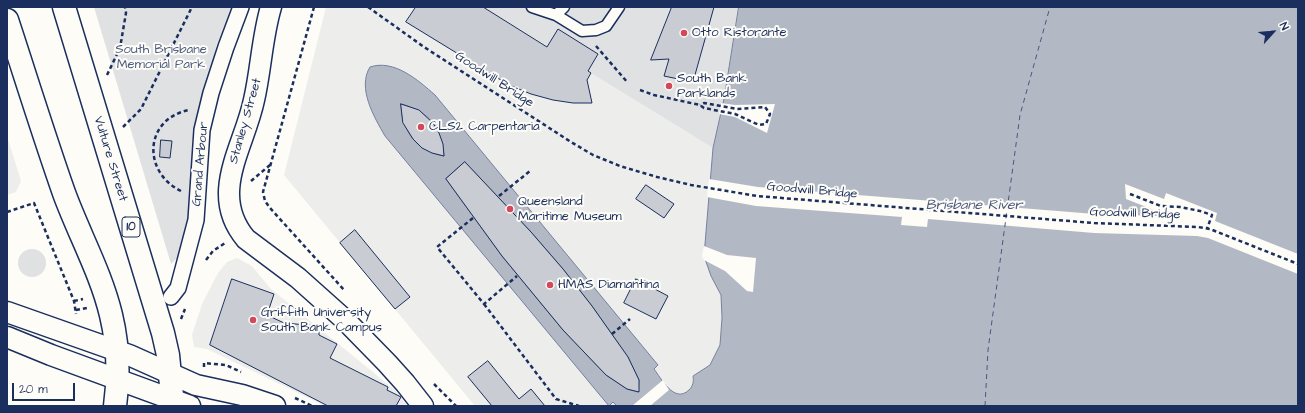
<!DOCTYPE html>
<style>
body{margin:0}
#map{position:relative;width:1305px;height:413px;overflow:hidden;background:#fdfcf7;font-family:"Architects Daughter",sans-serif}
canvas{display:block}
.frame{position:absolute;inset:0;border:8px solid #1b2f5e;pointer-events:none}
.north{position:absolute;left:1253px;top:12px;width:40px;height:40px;-webkit-text-stroke:3px #fdfcf7;paint-order:stroke;rotate:63deg;font-size:11px;font-weight:700;line-height:16px;text-align:center;color:#1b2f5e}
.north::after{content:'';display:block;margin:auto;width:14px;height:18px;background:#1b2f5e;clip-path:polygon(50% 0,100% 100%,50% 72%,0 100%)}
.scale{position:absolute;left:12px;top:383px;width:63px;height:18px;box-sizing:border-box;border:2px solid #1b2f5e;border-top:0;padding-left:5px;font-size:12px;line-height:14px;white-space:nowrap;color:#1b2f5e;-webkit-text-stroke:3px #fdfcf7;paint-order:stroke}
</style>
<div id="map">
<canvas width="1305" height="413"></canvas>
<div class="frame"></div>
<div class="north">N</div>
<div class="scale">20 m</div>
</div>
<script>
const ctx = document.querySelector('canvas').getContext('2d');
ctx.lineJoin = 'round';
function paint(path, color) {
  ctx.fillStyle = color;
  ctx.fill(path, 'evenodd');
}
function stroke(path, color, width, dash) {
  ctx.strokeStyle = color;
  ctx.lineWidth = width;
  ctx.lineCap = dash ? 'butt' : 'round';
  ctx.setLineDash(dash || []);
  ctx.stroke(path);
}
function drawText(font, color, halo, rows, align = 'center') {
  ctx.font = font + ' "Architects Daughter",sans-serif';
  ctx.lineWidth = 4;
  ctx.setLineDash([]);
  ctx.textBaseline = 'middle';
  ctx.strokeStyle = halo;
  ctx.fillStyle = color;
  for (const [text, x, y, turn = 0] of rows) {
    ctx.save();
    ctx.translate(x, y);
    ctx.rotate((+turn || 0) * Math.PI / 180);
    ctx.textAlign = isNaN(turn) ? turn : align;
    if (halo) ctx.strokeText(text, 0, 0);
    ctx.fillText(text, 0, 0);
    ctx.restore();
  }
}
paint(new Path2D(`
 M326 7H483L713 148 705 247 711 276 721 295 722 318 720 345 710 365 693 376 694 381 689 390 685 393H674L650 406H475L284 175Z
 M7 136 21 181 16 192 7 195Z
 M237 258 252 266 270 288 396 391 407 406H325L207 349 194 347 192 335 202 304 218 273 227 262Z`), '#edeeec');
paint(new Path2D(`
 M94 7H232L217 44 196 128 192 160 190 211 185 239 177 258 171 264Z
 M483 7H739L724 99 713 148Z
 M18 263a14 14 0 1 1 28 0a14 14 0 1 1-28 0Z`), '#e0e1e3');
const water = new Path2D(`
 M739 7H1298V406H617L613 402 609 406 385 136C374 117 357 88 370 67 394 59 418 80 435 95L658 365 654 369C661 378 674 404 689 390 693 386 694 381 693 376L710 365 720 345 722 318 721 295 711 276 704 256 713 148 724 99ZM401 104C429 111 442 128 444 156 416 151 402 131 401 104ZM465 162 531 232 563 269 592 306 628 357 639 380 638 392 627 389 606 375 563 330 502 256 446 179Z`);
paint(water, '#b3b8c5');
stroke(water, '#76819c', 1);
paint(new Path2D(`
 M721 103 735 105 775 104 767 133 735 117 719 114Z
 M709 179 758 187 1095 214 1158 216 1159 212 1126 199 1125 184 1164 199 1166 193 1217 213 1215 221 1298 254V274L1208 238 1197 236 1094 233 928 219 927 227 901 225 902 217 756 206 707 197Z
 M704 246 727 255 756 258 753 292 747 291 725 271 704 260 702 256Z
 M663 380 669 390 650 406H632Z`), '#fdfcf7');
stroke(new Path2D(`
 M985 406 988 350 1020 115 1050 7`), '#49587d', 1, [5, 4]);
const building = new Path2D(`
 M416 7H483L547 47 558 29 598 54 588 71 591 73 587 80 592 103H573L553 100 531 94 509 85 406 22Z
 M672 7H714L693 82 664 76 669 59 651 60Z
 M401 104 419 110 433 123 439 133 443 144 444 156 432 153 422 148 413 139 403 123Z
 M161 140 172 141 170 158 160 157Z
 M465 162 531 232 563 269 592 306 628 357 639 380V392L627 389 606 375 563 330 502 256 446 179Z
 M646 185 674 204 664 218 636 199Z
 M355 230 410 297 395 309 340 243Z
 M232 279 274 294 267 315 284 323 319 326V335L337 344 330 358 388 387 387 390 401 397 396 406H328L210 345Z
 M636 279 668 296 656 319 624 303Z
 M488 361 519 399 531 389 545 406H492L468 377Z`);
paint(building, '#c9ccd3');
stroke(building, '#1b2f5e', 1);
const service = new Path2D(`
 M532 7 556 15 582 31 596 30 606 26 619 7
 M556 15 564 7`);
const pedestrian = new Path2D(`
 M171 297 178 288 196 220 202 130 211 93 226 47 241 7`);
const minor = new Path2D(`
 M271 7C262 37 261 70 254 100 244 148 208 194 246 239L298 278 345 320 387 363 405 383 423 406
 M7 312 129 355 196 385 242 395 275 406
 M7 337 51 355 190 406`);
const primary = new Path2D(`
 M64 7 163 333 168 355 173 406
 M7 20C26 78 44 136 64 193 79 234 101 273 111 315 118 344 119 377 115 406`);
stroke(service, '#1b2f5e', 13);
stroke(pedestrian, '#1b2f5e', 18);
stroke(minor, '#1b2f5e', 23);
stroke(primary, '#1b2f5e', 25);
stroke(new Path2D(`
 M314 7 263 192 265 201 270 208 345 291
 M368 7 424 47 571 142 593 155 620 166 657 177 691 185 757 196 1094 223 1198 227 1210 229 1298 264
 M596 46 628 83
 M107 75 120 48 126 13 125 7
 M640 90 654 95 700 105 704 108 735 114 759 125 766 124 770 114 765 107 737 109 704 103 700 105
 M123 127 141 109 192 7
 M251 181 270 165
 M181 191C142 172 144 119 189 110
 M1130 194 1161 206 1180 207 1200 211 1212 215 1207 229
 M499 196 530 171
 M7 212 34 203 74 301 76 314
 M473 218 437 247 484 304 517 276
 M206 260 213 251 225 243
 M74 301 83 299
 M484 304 556 399 579 406
 M76 310 87 308
 M181 319 185 309
 M612 334 630 319
 M204 367V363L226 365 241 372
 M434 384 456 406
 M295 398 312 406`), '#1b2f5e', 2.5, [4, 3]);
stroke(service, '#fdfcf7', 10);
stroke(pedestrian, '#fdfcf7', 15);
stroke(minor, '#fdfcf7', 20);
stroke(primary, '#fdfcf7', 22);
for (const [x, y, r, color] of [
 [684,33,4,"#d1495b"],
 [669,86,4,"#d1495b"],
 [421,127,4,"#d1495b"],
 [510,209,4,"#d1495b"],
 [550,285,4,"#d1495b"],
 [253,320,4,"#d1495b"]
]) {
  const dot = new Path2D();
  dot.arc(x, y, r, 0, 2 * Math.PI);
  ctx.fillStyle = color;
  ctx.fill(dot);
  stroke(dot, '#fdfcf7', 1.5);
}
for (const [x, y, w] of [
 [131,227,18]
]) {
  const box = new Path2D();
  box.roundRect(x - w / 2, y - 10, w, 20, 3);
  ctx.fillStyle = '#fdfcf7';
  ctx.fill(box);
  stroke(box, '#1b2f5e', 1);
}
drawText('bold 12px', '#1b2f5e', null, [
 ["10",131,227]
]);
drawText('13px', '#1b2f5e', '#fdfcf7', [
 ["Otto Ristorante",692,33],
 ["South Bank",677,79],
 ["Parklands",677,94],
 ["CLS2 Carpentaria",429,127],
 ["Queensland",518,202],
 ["Maritime Museum",518,217],
 ["HMAS Diamantina",558,285],
 ["Griffith University",261,313],
 ["South Bank Campus",261,328]
], 'left');
drawText('13px', '#4c5c7f', '#fdfcf7', [
 ["South Brisbane",161,50],
 ["Memorial Park",161,65]
]);
drawText('13px', '#1b2f5e', '#fdfcf7', [
 ["Goodwill Bridge",494,80,33],
 ["Stanley Street",246,121,-74],
 ["Vulture Street",110,159,73],
 ["Grand Arbour",201,164,-85],
 ["Goodwill Bridge",812,191,5],
 ["Goodwill Bridge",1135,214,2]
]);
drawText('italic 14px', '#49587d', '#fdfcf7', [
 ["Brisbane River",974,206]
]);
</script>
